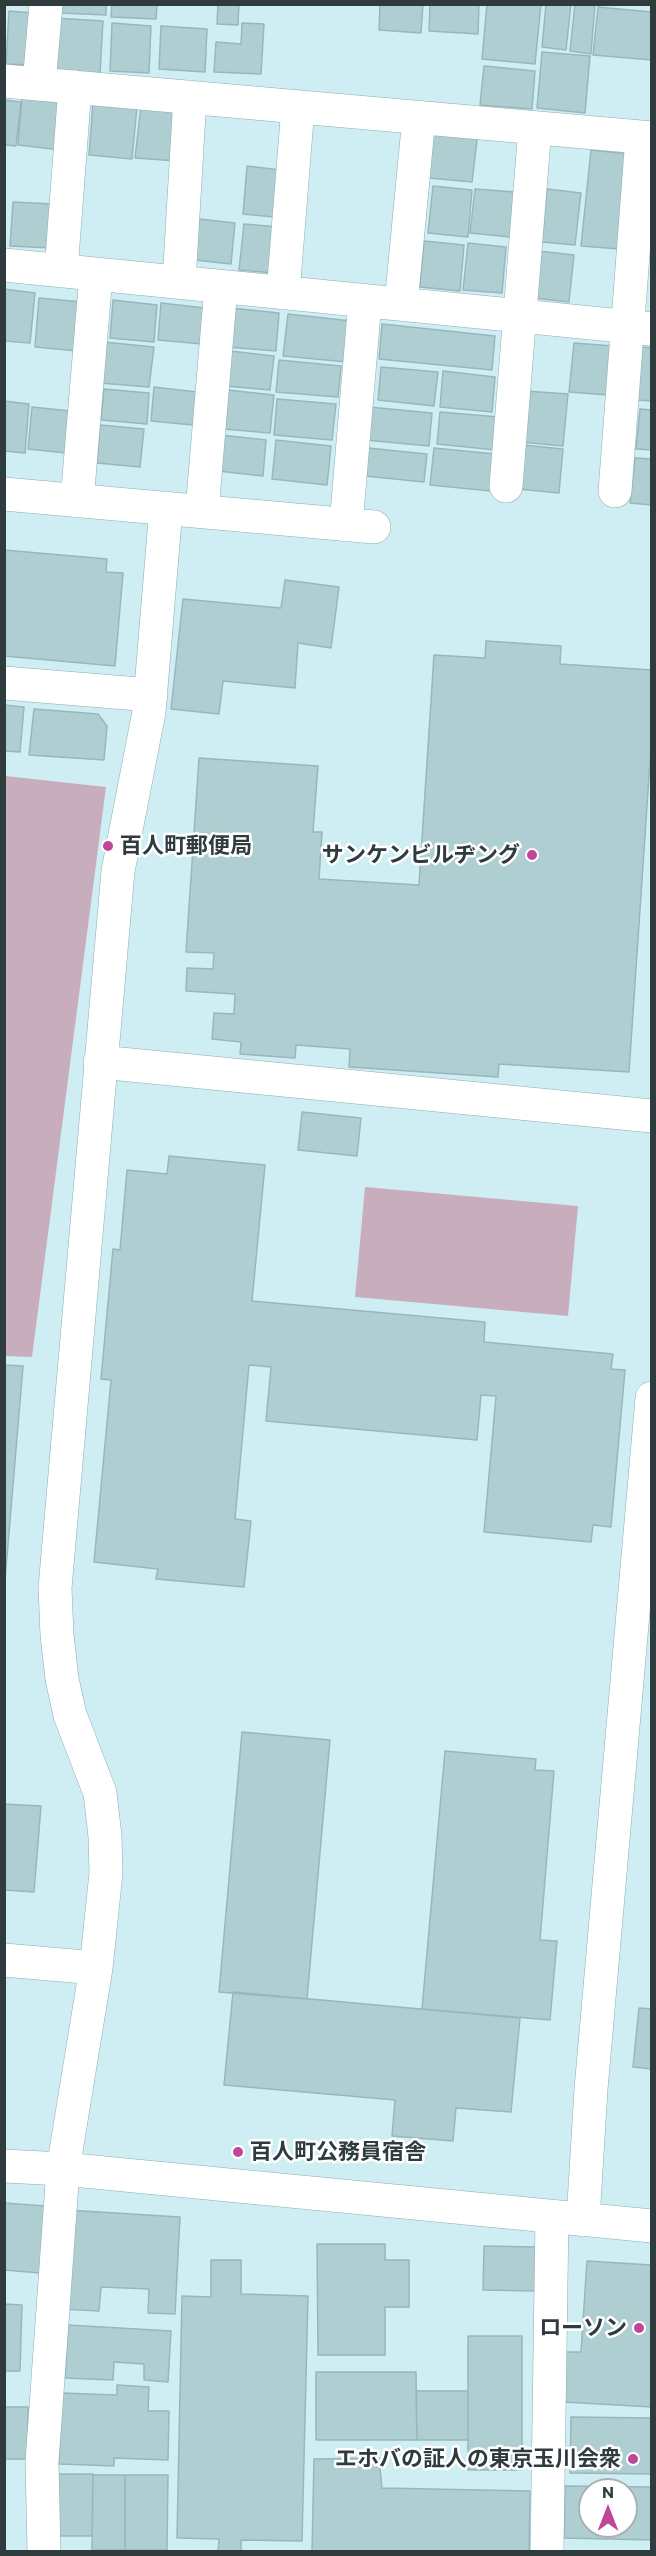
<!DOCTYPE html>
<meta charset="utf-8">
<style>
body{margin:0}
#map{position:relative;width:656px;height:2556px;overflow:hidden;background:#ceeef3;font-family:Commissioner,sans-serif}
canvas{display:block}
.frame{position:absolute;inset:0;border:6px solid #2f3c3e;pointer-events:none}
.north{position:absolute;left:578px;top:2478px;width:60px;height:60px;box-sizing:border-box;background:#fff;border:2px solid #acb1b2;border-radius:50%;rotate:0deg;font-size:16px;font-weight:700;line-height:24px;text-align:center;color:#2f3c3e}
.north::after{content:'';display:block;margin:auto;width:21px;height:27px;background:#bf4699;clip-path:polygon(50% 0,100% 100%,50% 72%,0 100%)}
</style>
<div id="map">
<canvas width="656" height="2556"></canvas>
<div class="frame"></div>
<div class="north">N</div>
</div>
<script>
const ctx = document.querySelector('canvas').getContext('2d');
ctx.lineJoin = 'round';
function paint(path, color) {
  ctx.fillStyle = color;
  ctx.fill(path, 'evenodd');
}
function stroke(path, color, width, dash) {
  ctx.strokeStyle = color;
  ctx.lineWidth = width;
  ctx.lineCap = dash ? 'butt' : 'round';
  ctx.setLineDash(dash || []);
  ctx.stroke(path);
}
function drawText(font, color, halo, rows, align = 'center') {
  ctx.font = font + ' Commissioner,"Noto Sans JP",sans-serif';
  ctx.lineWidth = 5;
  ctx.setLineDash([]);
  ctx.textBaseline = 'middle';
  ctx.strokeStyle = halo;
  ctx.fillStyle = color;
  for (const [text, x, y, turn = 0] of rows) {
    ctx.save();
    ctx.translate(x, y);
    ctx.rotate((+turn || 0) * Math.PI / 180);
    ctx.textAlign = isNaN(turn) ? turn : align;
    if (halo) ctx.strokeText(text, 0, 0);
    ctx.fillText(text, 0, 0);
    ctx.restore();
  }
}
paint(new Path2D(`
 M5 776 106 787 32 1357 4 1356Z
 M365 1187 578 1206 568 1316 355 1297Z`), '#c8adbc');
const building = new Path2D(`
 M61 4H106V15L61 13Z
 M112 4H157L156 19 111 17Z
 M218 4H239L238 25 217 24Z
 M380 4H423L421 33 379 30Z
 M430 4H479L478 34 429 31Z
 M487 4H541L535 64 482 59Z
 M546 4H571L566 50 542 47Z
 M575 4H595L591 54 570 51Z
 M598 7 652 12V60L593 55Z
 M9 11 34 13 31 65 6 64Z
 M55 18 103 21 100 74 52 72Z
 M112 23 151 26 149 73 110 71Z
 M242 23 264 24 261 74 214 72 216 42 241 44Z
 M161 26 207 29 205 72 159 69Z
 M542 52 590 56 585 113 537 108Z
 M484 66 535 71 532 109 480 105Z
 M22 98 65 102 61 150 18 145Z
 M4 100 21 102 16 146 4 145Z
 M93 103 137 107 132 159 89 155Z
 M141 106 182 110 177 161 135 158Z
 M434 128 478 132 472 182 429 178Z
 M591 150 629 154 619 249 581 246Z
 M247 166 289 171 284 218 243 214Z
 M433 186 472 190 468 237 428 233Z
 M475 189 515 192 510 237 470 233Z
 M547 189 581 193 575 245 542 242Z
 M13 202 53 204 52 248 10 246Z
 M199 219 235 223 231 264 195 260Z
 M244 224 279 227 274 273 239 270Z
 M424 241 464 245 460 291 420 287Z
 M468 243 506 247 502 293 463 290Z
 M538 251 574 255 569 302 533 298Z
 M4 289 35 293 30 343 4 341Z
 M39 298 83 302 78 351 35 347Z
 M113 300 157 305 154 342 110 338Z
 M161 303 205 308 202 344 158 340Z
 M231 308 279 313 276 351 227 347Z
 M288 314 351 321 347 362 283 356Z
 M382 324 495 336 492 370 379 359Z
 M104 342 154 347 149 387 100 383Z
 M574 343 613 346 608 395 569 392Z
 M642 347 652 348V401L636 400Z
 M230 351 274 356 270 390 226 386Z
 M279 360 341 366 338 397 276 392Z
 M381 367 438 372 434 406 378 400Z
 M443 371 495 377 492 412 440 407Z
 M154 387 197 392 193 425 151 421Z
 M104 389 149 393 147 424 101 420Z
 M227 390 274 395 270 433 224 429Z
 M526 391 568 394 563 446 520 442Z
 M277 399 336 404 332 440 274 435Z
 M4 401 29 404 25 453 4 451Z
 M32 407 70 411 66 453 28 449Z
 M369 407 432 413 429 446 365 440Z
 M640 409 652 410V450L636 449Z
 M440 412 499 417 496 450 437 444Z
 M100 425 144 429 140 467 97 463Z
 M221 435 266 440 263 476 218 471Z
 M276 440 331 446 327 485 272 479Z
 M523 445 563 449 559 493 518 489Z
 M368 448 427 454 424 482 365 476Z
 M434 448 495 454 491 491 430 485Z
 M635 458 652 459V505L630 503Z
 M4 550 107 559 106 572 123 573 115 666 4 656Z
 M285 580 339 587 331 648 298 643 295 688 223 681 219 714 171 709 183 599 281 608Z
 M486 641 561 646 560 664 652 670V732L629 1072 499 1064 498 1077 349 1067 350 1049 296 1045 295 1058 240 1054 241 1042 212 1039 214 1013 234 1014 235 994 186 991 187 968 213 969 214 953 186 952 199 758 318 766 313 832H322L319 879 419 885 434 655 485 658Z
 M4 705 24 707 20 752 4 751Z
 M34 709 98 714 107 726 104 760 29 755Z
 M302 1112 361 1118 357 1156 298 1150Z
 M169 1156 265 1165 252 1301 485 1322 484 1342 613 1354 611 1369 625 1370 611 1527 593 1525 591 1542 484 1532 496 1396 481 1395 477 1440 266 1421 271 1367 249 1365 235 1519 251 1521 244 1587 156 1579 158 1569 94 1562 111 1380 101 1379 113 1249 120 1250 127 1170 167 1174Z
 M4 1365 23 1366 4 1592Z
 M242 1732 330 1740 307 1999 219 1992Z
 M445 1751 536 1759 535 1770 554 1771 540 1940 557 1941 550 2020 422 2009Z
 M4 1804 41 1806 34 1892 4 1890Z
 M233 1992 520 2018 511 2112 456 2108 453 2141 392 2136 395 2100 224 2085Z
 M639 2008 652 2009V2069L633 2067Z
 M4 2203 45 2206 40 2273 4 2270Z
 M67 2210 180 2217 175 2314 148 2313 149 2289 101 2287 99 2311 61 2309Z
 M317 2244H385V2260H409V2307H385V2355H318Z
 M484 2246 536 2247 535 2291 483 2290Z
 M211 2260H241V2294L308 2296 302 2541 241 2540V2552H218L219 2539 177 2538 182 2296 211 2297Z
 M587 2261 652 2265V2407L563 2402 566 2352H581Z
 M4 2304 22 2305 20 2371H4Z
 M68 2325 171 2331 168 2382 144 2380V2364L114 2362 113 2380 65 2378Z
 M468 2336H522V2470H468Z
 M316 2372H416L417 2440H316Z
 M117 2385 149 2387 148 2411H169L168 2460 114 2458V2466L59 2464 62 2393 117 2395Z
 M416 2391H468V2440H417Z
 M4 2407H28V2459H4Z
 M571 2417 652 2418V2474L570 2473Z
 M379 2458 382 2488 530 2491 529 2552H312L314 2459Z
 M58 2474H93L92 2536H58Z
 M93 2475H125V2550H92Z
 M125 2475H168L167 2550H125Z
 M565 2486 652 2487V2540L564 2538ZM590 2490H626V2526H590Z`);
paint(building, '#aeced2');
stroke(building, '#98b7bc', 1.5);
const minor = new Path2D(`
 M4 81 652 138
 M39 84 46 4
 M4 265 652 329
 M61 271 75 87
 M179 282 190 97
 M283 293 298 107
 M401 304 419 117
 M506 486 535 128
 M615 491 642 137
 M4 494 374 527
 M77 501 96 275
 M202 511 221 287
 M346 525 365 301
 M4 683 151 695
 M100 1062 652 1116
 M4 1960 96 1968
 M4 2166 63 2169 652 2226
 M583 2220 591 2089 652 1398
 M44 2552 42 2462 63 2169 96 1968 106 1873 105 1836 100 1793 70 1715 62 1679 57 1635 55 1588 118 871 149 712 166 508
 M547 2552 552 2217`);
stroke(minor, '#8dacb1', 34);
stroke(minor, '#fff', 33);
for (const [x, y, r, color] of [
 [108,846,6,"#bf4699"],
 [532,855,6,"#bf4699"],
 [238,2152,6,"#bf4699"],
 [639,2328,6,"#bf4699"],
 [633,2459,6,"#bf4699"]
]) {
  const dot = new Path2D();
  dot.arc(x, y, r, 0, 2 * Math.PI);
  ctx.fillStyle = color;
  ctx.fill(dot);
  stroke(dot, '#fff', 2);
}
drawText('bold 22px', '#2f3c3e', '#fff', [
 ["百人町郵便局",120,846,"left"],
 ["サンケンビルヂング",520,855],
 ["百人町公務員宿舎",250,2152,"left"],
 ["ローソン",627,2328],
 ["エホバの証人の東京玉川会衆",621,2459]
], 'right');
</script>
